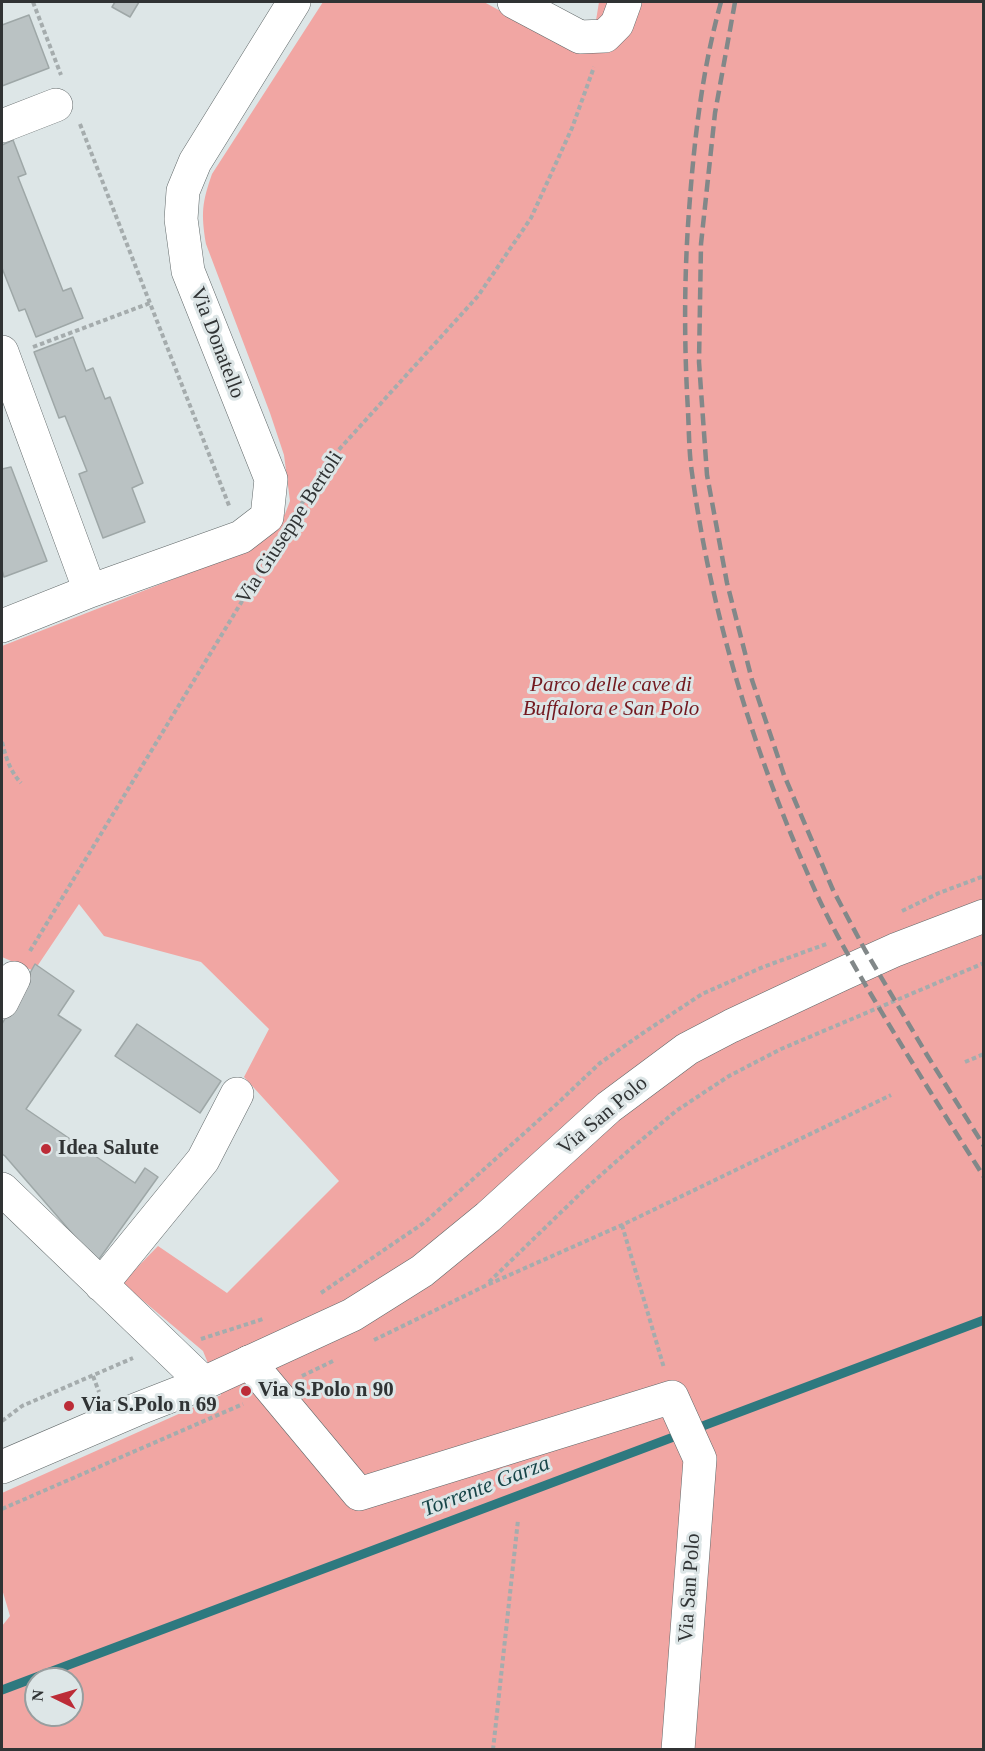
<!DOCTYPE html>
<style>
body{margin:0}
#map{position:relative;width:985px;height:1751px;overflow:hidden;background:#dde6e7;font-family:"Times New Roman",serif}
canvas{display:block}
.frame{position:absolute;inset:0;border:3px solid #303334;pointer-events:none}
.north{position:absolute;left:24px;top:1667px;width:60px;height:60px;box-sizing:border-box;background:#dde6e7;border:2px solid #989e9f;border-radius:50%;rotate:275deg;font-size:16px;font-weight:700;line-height:24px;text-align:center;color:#303334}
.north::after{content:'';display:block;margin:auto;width:21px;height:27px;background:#bc2c37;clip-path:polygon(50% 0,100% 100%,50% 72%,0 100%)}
</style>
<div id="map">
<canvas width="985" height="1751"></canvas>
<div class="frame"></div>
<div class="north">N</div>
</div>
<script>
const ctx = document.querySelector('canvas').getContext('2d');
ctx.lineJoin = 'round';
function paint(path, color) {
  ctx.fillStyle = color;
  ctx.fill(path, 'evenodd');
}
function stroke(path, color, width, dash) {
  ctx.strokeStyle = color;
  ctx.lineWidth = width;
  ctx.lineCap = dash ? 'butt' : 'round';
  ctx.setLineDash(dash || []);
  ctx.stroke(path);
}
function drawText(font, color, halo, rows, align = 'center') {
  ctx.font = font + ' "Times New Roman",serif';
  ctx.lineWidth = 6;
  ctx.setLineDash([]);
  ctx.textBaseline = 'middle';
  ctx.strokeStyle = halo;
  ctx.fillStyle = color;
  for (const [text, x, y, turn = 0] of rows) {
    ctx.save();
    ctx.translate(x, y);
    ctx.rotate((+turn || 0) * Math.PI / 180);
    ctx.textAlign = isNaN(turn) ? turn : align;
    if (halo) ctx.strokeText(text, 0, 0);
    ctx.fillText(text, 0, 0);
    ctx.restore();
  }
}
paint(new Path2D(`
 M323 2H484L557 42 591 51 599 2H983V1749H2V1626L10 1616 2 1589V1493L221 1395 203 1351 122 1283 158 1246 227 1293 339 1181 244 1077 269 1029 201 962 104 936 79 904 34 971 2 957V646L253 548 285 514 290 501 284 455 270 413 206 244C201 213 202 203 212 174ZM36 1679H72V1715H36Z`), '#f1a6a3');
stroke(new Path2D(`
 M2 1690 984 1320`), '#2e797f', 9);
const building = new Path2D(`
 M115 2H139L130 17 112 7Z
 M29 15 49 68 2 86V25Z
 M13 140 26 174 18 177 63 291 71 288 83 318 36 337 25 309 19 311 2 268V145Z
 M73 337 86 371 93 368 105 399 110 397 143 483 132 488 145 522 103 538 79 474 87 471 65 416 59 418 34 352Z
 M11 467 47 561 4 577 2 570V469Z
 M35 964 74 991 58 1015 81 1030 26 1109 135 1183 145 1168 158 1177 97 1262 5 1156 2 1154V1024Z
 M137 1024 221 1081 200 1113 115 1056Z`);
paint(building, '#bac2c3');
stroke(building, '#9ea7a7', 1.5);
const minor = new Path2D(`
 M514 2 580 37 605 36 617 24 625 2
 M2 126 56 105
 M2 352 90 591
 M2 626 90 591 241 537 267 517 271 479 188 271 181 219 183 191 195 162 294 2
 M2 1002 14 978
 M2 1189 204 1383
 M101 1285 203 1160 237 1094
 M249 1362 359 1494 672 1397 700 1459 678 1750`);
const secondary = new Path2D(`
 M2 1467 135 1410 204 1383 352 1315 422 1271 488 1217 609 1107 687 1049 731 1026 842 974 895 950 984 916`);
stroke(minor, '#616869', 34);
stroke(secondary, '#616869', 34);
stroke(new Path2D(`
 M33 2 61 75
 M80 124 230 508
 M33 347 150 303
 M301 505 325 465 478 296 531 218 572 128 594 67
 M2 742C6 758 10 771 21 783
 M902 911 939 893 984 876
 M30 951 270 555
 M965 1062 984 1054
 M622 1225 664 1368
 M489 1282 584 1190 627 1152 676 1111 729 1076 781 1049 984 963
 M321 1293 425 1222 559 1102 600 1063 643 1033 702 994 763 967 829 943
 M201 1339 263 1319
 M374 1340 487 1285 622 1225 891 1095
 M93 1376 99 1392
 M302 1376 333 1361
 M2 1421 22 1406 133 1358
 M2 1509 243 1404
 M493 1750 518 1520`), '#a5acad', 4, [4.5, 3]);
stroke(minor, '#fff', 33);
stroke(secondary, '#fff', 33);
stroke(new Path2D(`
 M721 2C702 70 694 141 689 211 684 278 684 344 688 411 689 432 689 453 692 473 712 621 757 762 818 897 834 931 853 964 872 996 908 1057 946 1117 984 1177
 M735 2 715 113 701 244 699 362 707 475 727 583 752 680 784 775 833 890 865 950 927 1055 984 1146`), '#828889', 4.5, [12, 6]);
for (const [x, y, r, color] of [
 [46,1149,6,"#bc2c37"],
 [246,1391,6,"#bc2c37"],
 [69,1406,6,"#bc2c37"]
]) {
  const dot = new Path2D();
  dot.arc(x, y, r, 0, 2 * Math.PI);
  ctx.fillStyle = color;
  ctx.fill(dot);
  stroke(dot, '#dde6e7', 2);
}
drawText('21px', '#303334', '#dde6e7', [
 ["Via Donatello",217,343,69],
 ["Via Giuseppe Bertoli",290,528,-57],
 ["Via San Polo",603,1116,-40],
 ["Via San Polo",690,1588,-86]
]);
drawText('italic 21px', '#73191f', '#dde6e7', [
 ["Parco delle cave di",611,685],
 ["Buffalora e San Polo",611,709]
]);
drawText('bold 21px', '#303334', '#dde6e7', [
 ["Idea Salute",58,1149],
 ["Via S.Polo n 90",258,1391],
 ["Via S.Polo n 69",81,1406]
], 'left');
drawText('italic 22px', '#174548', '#dde6e7', [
 ["Torrente Garza",486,1487,-21]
]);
</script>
